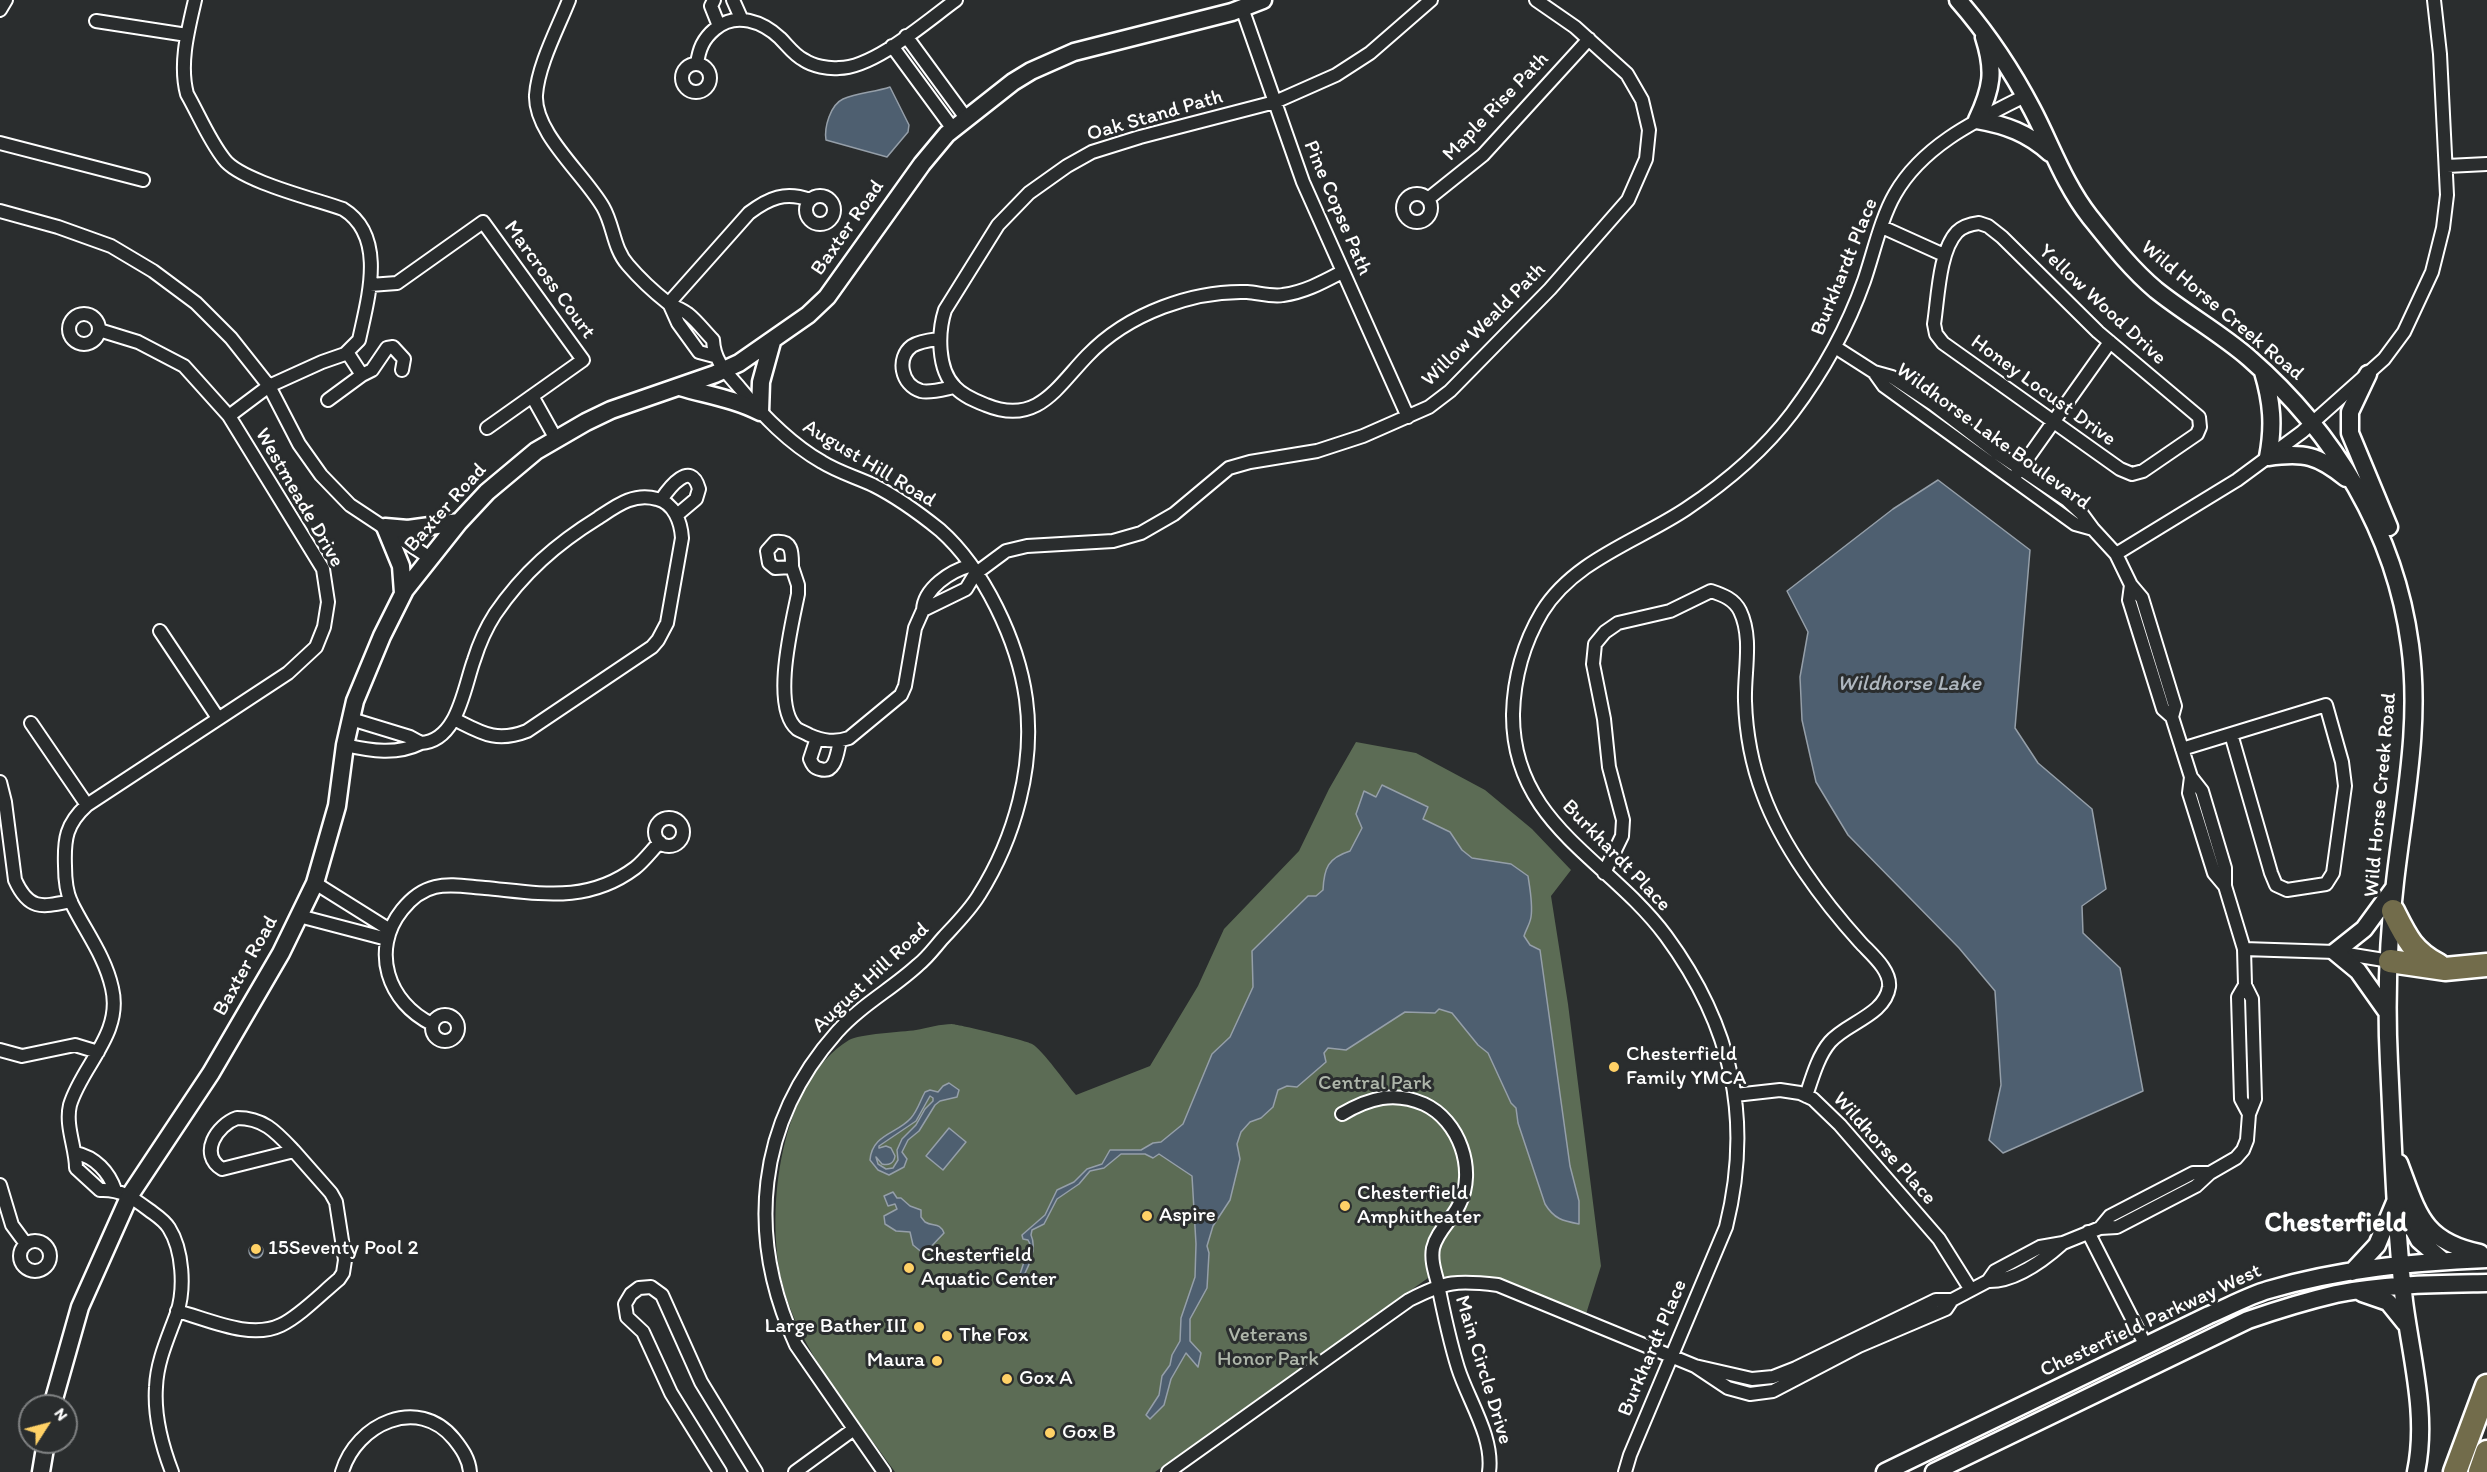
<!DOCTYPE html>
<style>
body{margin:0}
#map{position:relative;width:2487px;height:1472px;overflow:hidden;background:#2a2d2e;font-family:Itim,sans-serif}
canvas{display:block}
.north{position:absolute;left:18px;top:1394px;width:60px;height:60px;box-sizing:border-box;background:#2a2d2e;border:2px solid #7f8182;border-radius:50%;rotate:54deg;font-size:16px;font-weight:700;line-height:24px;text-align:center;color:#fff}
.north::after{content:'';display:block;margin:auto;width:21px;height:27px;background:#ffd166;clip-path:polygon(50% 0,100% 100%,50% 72%,0 100%)}
</style>
<div id="map">
<canvas width="2487" height="1472"></canvas>
<div class="north">N</div>
</div>
<script>
const ctx = document.querySelector('canvas').getContext('2d');
ctx.lineJoin = 'round';
function paint(path, color) {
  ctx.fillStyle = color;
  ctx.fill(path, 'evenodd');
}
function stroke(path, color, width, dash) {
  ctx.strokeStyle = color;
  ctx.lineWidth = width;
  ctx.lineCap = dash ? 'butt' : 'round';
  ctx.setLineDash(dash || []);
  ctx.stroke(path);
}
function drawText(font, color, halo, rows, align = 'center') {
  ctx.font = font + ' Itim,sans-serif';
  ctx.lineWidth = 6;
  ctx.setLineDash([]);
  ctx.textBaseline = 'middle';
  ctx.strokeStyle = halo;
  ctx.fillStyle = color;
  for (const [text, x, y, turn = 0] of rows) {
    ctx.save();
    ctx.translate(x, y);
    ctx.rotate((+turn || 0) * Math.PI / 180);
    ctx.textAlign = isNaN(turn) ? turn : align;
    if (halo) ctx.strokeText(text, 0, 0);
    ctx.fillText(text, 0, 0);
    ctx.restore();
  }
}
paint(new Path2D(`
 M1356 742 1416 753 1485 790 1532 829 1571 870 1551 896 1568 1004 1601 1266 1586 1314C1527 1289 1494 1270 1428 1278L1155 1472H895C855 1415 798 1350 782 1282 765 1210 780 1082 849 1040 859 1034 902 1032 916 1030 927 1028 941 1024 952 1024 960 1025 1025 1040 1032 1044 1042 1049 1067 1085 1076 1095L1150 1066 1198 986 1224 929 1299 851 1329 789Z`), '#5c6c55');
const water = new Path2D(`
 M890 87 909 125 908 132 887 157 826 140C824 128 830 105 843 99 857 93 875 92 890 87Z
 M1938 480 2030 550 2015 728 2038 763 2092 809 2106 889 2082 906 2083 933 2120 968 2143 1091 2003 1153 1989 1140 2001 1085 1995 991 1959 948 1848 835 1816 782 1802 720 1800 677 1808 632 1787 591 1893 509Z
 M1382 785 1428 807 1423 819 1450 832 1462 850 1472 858 1511 864 1528 876C1530 889 1533 904 1531 917 1530 924 1526 929 1524 936L1530 945 1540 950 1570 1166 1579 1201V1224C1563 1221 1554 1219 1545 1204L1518 1123 1516 1108 1511 1103 1488 1053 1478 1045 1452 1013 1439 1009 1435 1013 1405 1012 1346 1050 1328 1048 1324 1053 1326 1062 1297 1087 1287 1086 1278 1090 1273 1107 1261 1118 1250 1122 1241 1132 1237 1144 1240 1159 1230 1200 1213 1226 1207 1246 1209 1253 1207 1288 1190 1319V1341L1201 1353 1198 1367 1186 1353 1171 1379 1164 1405 1150 1419 1146 1415 1159 1395 1162 1376 1170 1365 1172 1355 1180 1341 1181 1318 1195 1277 1196 1244 1192 1176 1159 1154 1153 1158 1145 1154H1121L1104 1168 1090 1171 1079 1184 1057 1199 1044 1224 1032 1230 1031 1235C1038 1251 1027 1269 1020 1283L1015 1285 1013 1283 1014 1279 1019 1277 1030 1244 1028 1240 1023 1239 1022 1235 1045 1215 1057 1190 1074 1182 1087 1169 1102 1164 1110 1150H1141L1153 1143 1161 1142 1183 1124 1212 1054 1230 1037 1253 987 1252 951 1308 896H1316L1323 890C1324 868 1328 858 1350 851L1362 828 1356 814 1364 791 1376 797Z
 M949 1083 959 1090 957 1097 940 1101 935 1105 919 1131 908 1140 902 1152 907 1159 904 1167 889 1175 878 1170 870 1160C872 1134 897 1134 911 1118 918 1110 920 1101 925 1092L930 1090 938 1092 943 1086ZM930 1096 933 1098V1101L925 1109 916 1125 902 1139 897 1150 898 1160 893 1168 886 1169 878 1164 876 1157 882 1164C889 1166 894 1163 895 1156L891 1148 886 1146 879 1148V1146L916 1121Z
 M949 1128 966 1142 943 1170 926 1156Z
 M893 1192 897 1198H901L910 1206 921 1210V1217L925 1222C933 1227 940 1222 944 1233L924 1254 913 1245 910 1232 896 1231 885 1224 884 1216 897 1209 895 1204 888 1206 884 1196Z
 M249 1251a7 7 0 1 1 14 0a7 7 0 1 1-14 0Z`);
paint(water, '#4e5f70');
stroke(water, '#959fa9', 1.5);
const street = new Path2D(`
 M569 0C558 28 538 65 536 95 534 133 584 174 603 207 614 226 613 248 628 265 640 279 654 292 668 303 674 307 682 309 688 314 697 321 705 332 713 340 714 361 726 372 739 387 763 416 789 443 822 462 838 472 856 477 873 485 897 497 919 513 940 530 984 569 1018 641 1026 699 1035 765 1015 838 979 895 970 910 956 924 943 938 935 947 928 957 918 965 892 989 861 1005 837 1032 756 1123 746 1236 796 1345L884 1472
 M714 0 711 6 719 26
 M733 0 741 18
 M1242 8 1303 182 1408 417
 M0 10 6 0
 M96 21 187 35
 M906 36 966 118
 M892 46 953 129
 M697 64C699 49 703 39 715 29 736 11 763 22 780 38 788 46 794 55 804 60 813 66 828 69 839 68 874 68 927 21 956 0
 M682 78a14 14 0 1 1 28 0a14 14 0 1 1-28 0Z
 M0 143 143 180
 M2447 166 2487 164
 M1403 208a14 14 0 1 1 28 0a14 14 0 1 1-28 0Z
 M806 210a14 14 0 1 1 28 0a14 14 0 1 1-28 0Z
 M1428 199 1483 155 1589 39
 M0 211 58 227 111 246 153 271 196 303 231 338 269 386 299 444 321 475 350 505 430 558
 M1979 223 1988 226 2002 237 2098 332 2199 417 2200 427 2197 434 2143 471 2132 474 2120 469 1943 343 1936 334 1934 324C1938 298 1939 251 1957 232 1963 226 1971 224 1979 223Z
 M1882 227 1944 255
 M1342 272C1323 282 1305 292 1283 295 1272 297 1259 293 1247 292 1218 291 1189 297 1163 307 1134 318 1108 334 1087 356 1057 387 1037 426 986 405 976 401 963 396 955 387 937 369 938 332 945 310L998 225 1029 193 1067 166 1092 152 1140 137 1275 102 1336 75 1370 53 1431 0
 M370 285 397 283 483 222 583 360 487 428
 M669 303 749 213C769 198 785 191 810 200
 M669 303 678 323 699 352 714 356
 M69 329a15 15 0 1 1 30 0a15 15 0 1 1-30 0Z
 M99 330 138 342 184 366 229 416
 M939 339C931 340 920 341 912 346 896 358 901 385 921 391 931 393 944 389 954 387
 M1835 347 1874 372 1892 377 1933 404 1997 453 2067 500 2082 514 2093 529 2075 524 1884 386 1874 372
 M347 352 362 375 372 370 387 348 393 347 404 359 402 370
 M532 396 556 439
 M328 400 362 375
 M2015 476 2110 342
 M661 500C669 488 691 459 699 489L696 499 677 515
 M2093 529 2116 554 2131 585
 M775 542C793 540 792 553 792 567L775 568 769 563 767 551Z
 M2116 554 2237 480 2302 432 2384 359 2404 332 2432 272 2443 228 2447 195 2440 54 2434 0
 M969 566C951 571 924 588 923 610L966 589 975 574 1006 551 1027 546 1113 541 1141 533 1174 514 1229 468 1250 462 1317 451 1363 436 1429 407 1450 391 1550 289 1628 200 1646 159 1649 130 1642 100 1627 74 1575 27 1536 0
 M792 567 798 585V594C792 624 771 707 797 729 800 731 806 733 809 735 823 741 835 743 849 738L901 695 905 686 915 628 923 610
 M160 631 218 718
 M2172 717 2175 706 2142 598 2131 585 2129 600 2163 709 2172 717 2191 777
 M351 719 410 737 421 743C458 741 464 687 474 660 479 644 486 628 495 614 523 573 556 544 598 518 616 506 634 492 657 499 674 503 681 522 682 538L667 623 658 640 652 647 527 731C496 743 482 733 454 719
 M31 723 87 805
 M817 738 810 759C812 764 814 768 820 769 836 774 837 752 840 741
 M345 745C371 751 397 755 421 743
 M2182 749 2326 705 2342 762 2345 786 2333 873 2326 884 2287 890 2276 885 2271 873 2231 734
 M0 782 5 802 15 880C29 911 42 907 71 901
 M655 832a14 14 0 1 1 28 0a14 14 0 1 1-28 0Z
 M1604 873 1622 836 1623 820 1609 767 1604 719 1593 664 1595 644 1605 632 1618 623 1670 611 1711 591C1723 595 1734 599 1740 611 1753 638 1744 672 1745 701 1746 733 1752 765 1763 794 1782 846 1823 901 1860 942 1871 954 1891 970 1889 987 1885 1015 1846 1023 1830 1042 1818 1056 1812 1078 1806 1096
 M315 883 390 930
 M2225 886 2214 873 2189 793 2191 777 2202 791 2225 868V886L2244 949 2245 985
 M299 916 387 939
 M2244 949 2335 952 2390 961
 M432 1028a13 13 0 1 1 26 0a13 13 0 1 1-26 0Z
 M432 1024C388 1003 370 950 402 910 410 900 422 890 435 887 451 883 469 887 485 888 539 893 587 904 635 868 644 861 652 850 660 842
 M0 1050 22 1056 75 1045 98 1052
 M1735 1095 1780 1090 1800 1093 1813 1099 1840 1125 1939 1239 1971 1290
 M1342 1114C1369 1098 1394 1091 1424 1104 1459 1120 1477 1170 1459 1205 1452 1220 1437 1231 1433 1248 1431 1259 1434 1269 1437 1280 1443 1310 1449 1339 1458 1368 1468 1400 1494 1437 1489 1472
 M237 1118C264 1118 276 1132 294 1151L222 1169C198 1154 217 1125 237 1118Z
 M76 1153C95 1157 109 1172 115 1190
 M2210 1173 2236 1158 2243 1150 2247 1140 2249 1114 2255 1099 2252 999 2245 985 2238 997 2241 1099 2249 1114
 M0 1185 12 1225 26 1244
 M2088 1232 2146 1346
 M20 1256a15 15 0 1 1 30 0a15 15 0 1 1-30 0Z
 M2063 1243 2100 1228 2117 1227 2196 1186 2210 1173H2193L2110 1216 2100 1228
 M1952 1300 1988 1281 1995 1271 2040 1247 2063 1243C2044 1260 2014 1282 1988 1281
 M177 1311C208 1319 250 1340 281 1325 300 1316 322 1293 339 1279L343 1273 345 1260 336 1202 331 1193 294 1151
 M172 1472C162 1446 154 1415 156 1387 157 1361 168 1338 177 1313 185 1289 183 1250 169 1228 164 1220 157 1216 149 1210 133 1198 121 1189 100 1190L76 1168C76 1148 65 1126 70 1105 82 1065 123 1034 112 988 105 956 85 931 71 902 66 891 65 878 65 866 64 839 66 824 87 805L288 673 316 647 324 627 328 602 323 569 229 416 269 386 322 362 345 354 359 340C368 298 387 236 343 209 315 199 240 181 224 159 209 140 199 115 187 94 179 64 188 30 195 0
 M342 1472C356 1424 418 1395 454 1439 462 1449 469 1459 470 1472
 M720 1472 671 1393 643 1332 627 1317 625 1304 631 1294 639 1288 651 1287 662 1295 701 1382 756 1472
 M795 1472 854 1429
 M1168 1472 1409 1300C1446 1281 1457 1280 1498 1285L1695 1366 1752 1379 1773 1377 1796 1368 1936 1300H1952L1946 1309 1859 1346 1773 1391 1750 1394 1728 1388 1695 1366
 M1625 1472 1630 1455 1726 1227C1753 1119 1732 1026 1666 936 1609 859 1512 824 1513 714 1514 676 1523 644 1542 612 1574 560 1638 541 1686 509 1725 483 1764 450 1792 413 1822 373 1847 329 1864 281 1873 255 1881 218 1895 194 1923 145 1977 120 2025 96`);
const secondary = new Path2D(`
 M1958 0C1987 33 2011 69 2032 109 2051 145 2064 184 2090 217 2110 242 2131 269 2156 290 2186 314 2220 333 2249 358 2335 433 2395 532 2410 645 2421 725 2404 803 2395 882 2388 941 2386 1004 2389 1063 2393 1142 2395 1222 2404 1301 2411 1357 2428 1415 2416 1472
 M1984 37C1995 71 1992 88 1977 120 2006 125 2028 133 2050 153
 M2263 372C2272 402 2274 426 2268 457 2304 452 2318 455 2346 478
 M2368 374 2350 412V433L2389 527
 M680 387C707 395 735 399 760 412L761 382 772 342
 M385 527 408 529 459 522
 M385 527 401 566 403 593
 M2387 1012 2358 971 2335 952 2364 929 2394 888
 M2399 1163C2418 1213 2422 1241 2480 1253
 M2400 1205 2419 1240 2443 1261
 M2352 1272 2377 1245 2395 1202
 M2362 1293 2388 1302 2405 1323
 M52 1406 80 1307 130 1195 211 1073 281 953 315 883 337 806 345 745 355 701 382 636 405 590 459 522 487 492 536 451 586 422 611 410 715 374 739 363 808 315 827 297 922 164 947 134 1013 82 1031 71 1074 52 1232 12 1263 0
 M41 1472 46 1442
 M1885 1472 2209 1315C2228 1307 2248 1296 2268 1290 2339 1269 2414 1262 2487 1259
 M1934 1472 2248 1320C2277 1310 2306 1301 2336 1294 2386 1284 2437 1284 2487 1283`);
const highway = new Path2D(`
 M2393 911C2406 937 2412 951 2438 965
 M2390 961 2445 969 2487 965
 M2455 1472 2487 1386
 M2480 1472 2487 1452`);
stroke(street, '#fff', 16);
stroke(secondary, '#fff', 21);
stroke(highway, '#fff', 27);
stroke(street, '#2a2d2e', 12);
stroke(secondary, '#2a2d2e', 16);
stroke(highway, '#726c4b', 22);
for (const [x, y, r, color] of [
 [1614,1067,6,"#ffd166"],
 [1345,1206,6,"#ffd166"],
 [1147,1216,6,"#ffd166"],
 [256,1249,6,"#ffd166"],
 [909,1268,6,"#ffd166"],
 [919,1327,6,"#ffd166"],
 [947,1336,6,"#ffd166"],
 [937,1361,6,"#ffd166"],
 [1007,1379,6,"#ffd166"],
 [1050,1433,6,"#ffd166"]
]) {
  const dot = new Path2D();
  dot.arc(x, y, r, 0, 2 * Math.PI);
  ctx.fillStyle = color;
  ctx.fill(dot);
  stroke(dot, '#2a2d2e', 2);
}
drawText('21px', '#fff', '#2a2d2e', [
 ["Maple Rise Path",1496,107,-46],
 ["Oak Stand Path",1155,116,-16],
 ["Pine Copse Path",1337,208,67],
 ["Baxter Road",848,228,-55],
 ["Burkhardt Place",1845,267,-68],
 ["Marcross Court",549,280,54],
 ["Yellow Wood Drive",2102,305,43],
 ["Wild Horse Creek Road",2222,311,40],
 ["Willow Weald Path",1484,325,-45],
 ["Honey Locust Drive",2043,391,36],
 ["Wildhorse Lake Boulevard",1993,437,36],
 ["August Hill Road",869,464,31],
 ["Westmeade Drive",299,498,60],
 ["Baxter Road",446,508,-48],
 ["Wild Horse Creek Road",2381,795,-85],
 ["Burkhardt Place",1616,856,46],
 ["Baxter Road",246,966,-61],
 ["August Hill Road",871,978,-43],
 ["Wildhorse Place",1884,1149,48],
 ["Chesterfield Parkway West",2151,1321,-25],
 ["Burkhardt Place",1653,1348,-67],
 ["Main Circle Drive",1483,1370,73]
]);
drawText('21px', '#fff', '#2a2d2e', [
 ["Chesterfield",1626,1055],
 ["Family YMCA",1626,1079],
 ["Chesterfield",1357,1194],
 ["Amphitheater",1357,1218],
 ["Aspire",1159,1216],
 ["15Seventy Pool 2",268,1249],
 ["Chesterfield",921,1256],
 ["Aquatic Center",921,1280],
 ["Large Bather III",907,1327,"right"],
 ["The Fox",959,1336],
 ["Maura",925,1361,"right"],
 ["Gox A",1019,1379],
 ["Gox B",1062,1433]
], 'left');
drawText('21px', '#aeb6aa', '#2a2d2e', [
 ["Central Park",1375,1084],
 ["Veterans",1268,1336],
 ["Honor Park",1268,1360]
]);
drawText('italic 22px', '#afb7bf', '#2a2d2e', [
 ["Wildhorse Lake",1909,684]
]);
drawText('bold 27px', '#fff', '#2a2d2e', [
 ["Chesterfield",2336,1224]
]);
</script>
